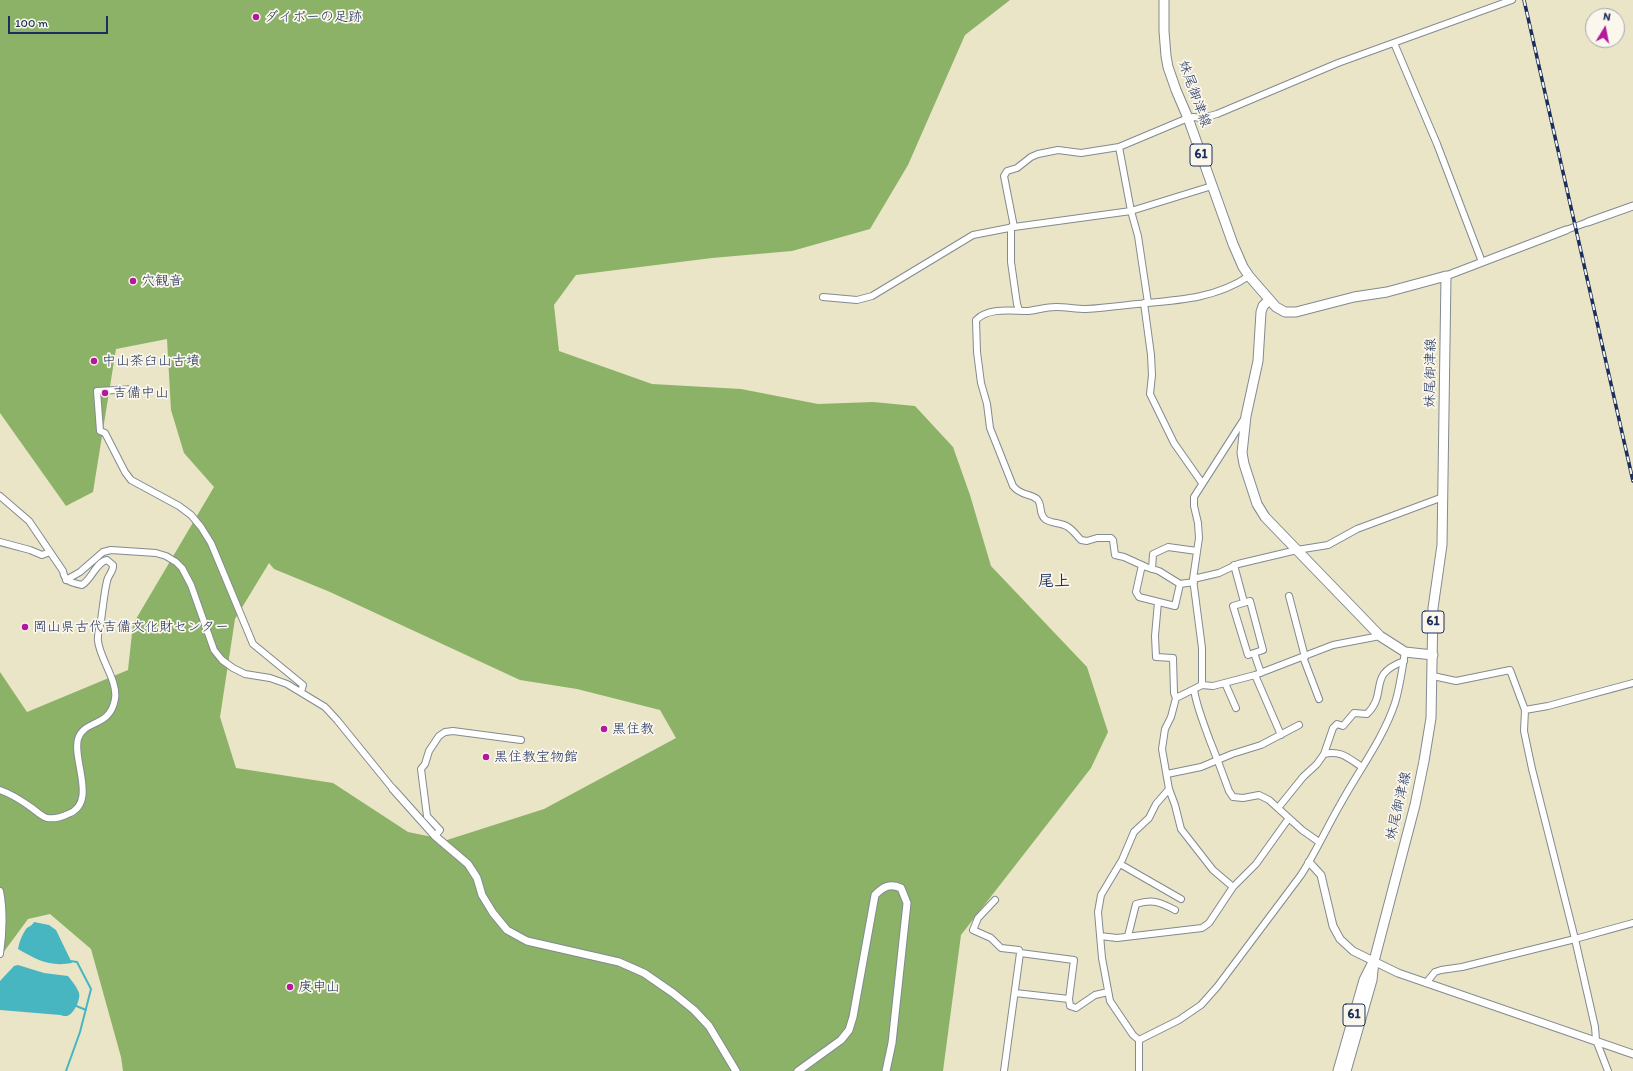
<!DOCTYPE html>
<meta charset="utf-8">
<style>
body{margin:0}
#map{position:relative;width:1633px;height:1071px;overflow:hidden;background:#eae5c6;font-family:Itim,sans-serif}
canvas{display:block}
.north{position:absolute;left:1585px;top:8px;width:40px;height:40px;box-sizing:border-box;background:#fbf7ec;border:1px solid #a1a7b3;border-radius:50%;rotate:10deg;font-size:11px;font-weight:700;line-height:16px;text-align:center;color:#1b2f5e}
.north::after{content:'';display:block;margin:auto;width:14px;height:18px;background:#b5179e;clip-path:polygon(50% 0,100% 100%,50% 72%,0 100%)}
.scale{position:absolute;left:8px;top:16px;width:100px;height:18px;box-sizing:border-box;border:2px solid #1b2f5e;border-top:0;padding-left:5px;font-size:12px;line-height:14px;white-space:nowrap;color:#1b2f5e;-webkit-text-stroke:3px #fbf7ec;paint-order:stroke}
</style>
<div id="map">
<canvas width="1633" height="1071"></canvas>
<div class="north">N</div>
<div class="scale">100 m</div>
</div>
<script>
const ctx = document.querySelector('canvas').getContext('2d');
ctx.lineJoin = 'round';
function paint(path, color) {
  ctx.fillStyle = color;
  ctx.fill(path, 'evenodd');
}
function stroke(path, color, width, dash) {
  ctx.strokeStyle = color;
  ctx.lineWidth = width;
  ctx.lineCap = dash ? 'butt' : 'round';
  ctx.setLineDash(dash || []);
  ctx.stroke(path);
}
function drawText(font, color, halo, rows, align = 'center') {
  ctx.font = font + ' Itim,"Klee One",sans-serif';
  ctx.lineWidth = 3.5;
  ctx.setLineDash([]);
  ctx.textBaseline = 'middle';
  ctx.strokeStyle = halo;
  ctx.fillStyle = color;
  for (const [text, x, y, turn = 0] of rows) {
    ctx.save();
    ctx.translate(x, y);
    ctx.rotate((+turn || 0) * Math.PI / 180);
    ctx.textAlign = isNaN(turn) ? turn : align;
    if (halo) ctx.strokeText(text, 0, 0);
    ctx.fillText(text, 0, 0);
    ctx.restore();
  }
}
paint(new Path2D(`
 M0 0H1010L965 35 908 165 870 229 792 251 712 258 576 275 554 305 559 351 652 384 741 389 818 404 873 402 915 406 953 447 970 495 991 566 1087 667 1108 732 1091 768 961 935 943 1071H123L121 1057 91 949 50 914 28 919 0 957V672L27 712 128 670 133 624 214 487 184 453 171 410 167 339 116 349 93 492 66 506 0 413ZM269 563 274 569 330 592 520 680 577 689 660 710 676 738 544 809 447 840 408 832 333 783 236 768 220 717 235 619Z`), '#8cb267');
paint(new Path2D(`
 M34 922 49 925 56 930 72 963C50 967 37 960 18 949 19 942 22 935 26 929 29 926 32 926 34 922Z
 M18 965 44 973 68 976C72 981 77 987 79 993 81 999 74 1014 67 1016 65 1016 63 1016 60 1015L0 1010V981L14 966Z`), '#47b6c0');
stroke(new Path2D(`
 M74 1005 86 1010
 M66 1071 80 1032 91 989 77 962 70 961`), '#47b6c0', 2);
const minor = new Path2D(`
 M1394 43 1437 144 1482 262
 M1119 147 1131 211 1138 236 1148 303
 M1011 227V262L1017 304 1019 310
 M1014 227 1004 176 1007 171 1017 168 1031 157 1038 154 1058 150 1081 153 1119 147 1188 118 1193 117 1202 118 1217 114 1338 63 1512 0
 M1566 230 1588 222
 M823 297 857 300 872 296 973 235 1014 227 1131 211 1212 186
 M1144 303 1151 355 1152 375 1150 394 1174 443 1202 483
 M135 389 97 391 100 431 105 433 125 472 131 480 179 506 191 515 201 527 211 543 253 644 303 685 301 692
 M0 496 29 521 63 571C64 581 72 583 82 585 92 579 96 562 107 560L113 565C114 571 108 575 107 581 104 594 103 607 101 620 100 627 97 634 98 641 100 659 118 681 115 699 110 728 84 719 78 739 72 760 98 803 68 814 62 817 53 819 47 818 41 816 36 811 32 808 21 800 12 794 0 790
 M0 542 30 550 42 555 50 552
 M1142 565 1136 592 1139 597 1175 606 1180 584
 M1234 565 1244 602
 M1152 569 1153 554 1168 547 1197 551
 M1193 579 1219 573 1238 564 1297 550 1328 545 1357 529 1443 497
 M66 580 80 572 103 552 111 550 156 553 166 556 176 562 182 568 191 585 214 650 222 660 233 668 245 674 270 678 287 684 325 707 337 720 393 789
 M1194 582 1180 584 1159 571 1146 567 1124 557 1115 555 1113 540 1111 538H1097L1087 541 1081 540C1077 536 1073 530 1068 527 1061 522 1051 524 1045 519 1038 513 1043 505 1037 499 1029 493 1021 496 1013 486L990 428 987 404 981 383 977 352 976 320C989 307 1011 311 1028 311 1037 310 1046 307 1056 307 1066 307 1076 309 1086 309 1106 308 1126 305 1147 303 1183 300 1218 297 1249 276
 M1289 596 1305 657
 M1158 602 1155 636 1156 657 1173 658 1174 693 1176 698
 M1254 653 1248 655 1233 606 1250 601 1263 650 1254 653 1261 673
 M1303 657 1319 699
 M1255 675 1281 735
 M1433 676 1456 681 1510 670 1525 710 1524 731 1532 769 1575 939 1595 1027 1596 1040 1608 1071
 M1225 683 1236 708
 M1202 685V648L1193 579 1199 538 1198 523 1194 506V497L1244 419
 M1194 690C1197 708 1204 724 1210 741 1217 758 1223 775 1229 791L1233 797 1243 798 1259 795 1269 800 1302 830 1319 842
 M1525 710 1548 706 1633 683
 M1324 754 1333 728 1337 724 1343 726 1354 713 1367 714C1389 692 1366 675 1404 661
 M1167 774 1201 767 1232 754 1261 745 1299 725
 M1278 808 1303 777 1317 764 1324 754C1341 750 1348 758 1362 767
 M435 836 440 830 427 816 421 769 425 764 429 751 439 736 445 732 453 731 521 740
 M1120 864 1181 899
 M1233 887 1213 870 1181 829 1175 805 1169 789 1162 749 1165 729 1171 717 1176 698 1202 685 1213 686 1255 675 1333 645 1380 636
 M0 891C4 912 3 933 0 954
 M995 900 978 918 973 930 991 938 1001 948 1019 950 1020 953
 M1100 936 1117 938 1202 928 1209 923 1233 887 1256 864 1289 818
 M1128 936 1136 904C1153 899 1160 902 1175 910
 M1426 983 1435 972 1441 970 1462 967 1575 939 1633 923
 M1015 993 1069 999 1070 1006 1076 1008 1095 995 1108 992
 M1139 1040 1179 1020 1201 1005 1217 987 1301 875C1316 852 1327 827 1341 803 1359 770 1383 739 1395 703 1400 687 1402 670 1405 652
 M1004 1071 1020 953 1074 960 1069 999
 M1139 1071V1040L1133 1035 1110 1001 1102 958 1098 912 1101 895 1122 860 1134 832 1149 818 1156 804 1169 789`);
const tertiary = new Path2D(`
 M1588 222 1633 206
 M1446 276 1566 230
 M393 789 435 836 468 864 477 878 482 895 493 913 507 930 527 941 619 962 644 973 673 993 694 1010 709 1026 736 1071
 M1309 862 1321 875 1333 926 1340 939 1353 951 1398 973 1633 1054
 M798 1071 841 1040 849 1030 853 1017 875 895C883 887 889 883 901 888L907 903 892 1043 886 1071`);
const primary = new Path2D(`
 M1164 0V31L1166 56 1168 67 1176 90 1188 118 1233 244 1243 267 1249 276 1276 307 1285 312H1296L1354 297 1387 292 1446 276 1442 545 1433 608 1431 718 1424 761 1415 805 1374 961 1372 980 1346 1071
 M1269 300 1263 306 1261 312 1258 361 1246 416 1242 453 1244 464 1257 504 1265 517 1380 636 1405 652 1433 655
 M1338 1071 1364 980 1372 964`);
stroke(minor, '#828a92', 8);
stroke(tertiary, '#828a92', 9);
stroke(primary, '#828a92', 11);
stroke(minor, '#fff', 6);
stroke(tertiary, '#fff', 7);
stroke(primary, '#fff', 9);
const rail = new Path2D(`
 M1524 0 1633 481`);
stroke(rail, '#1b2f5e', 3.5);
stroke(rail, '#fbf7ec', 2, [6]);
for (const [x, y, r, color] of [
 [256,17,4,"#b5179e"],
 [133,281,4,"#b5179e"],
 [94,361,4,"#b5179e"],
 [105,393,4,"#b5179e"],
 [25,627,4,"#b5179e"],
 [604,729,4,"#b5179e"],
 [486,757,4,"#b5179e"],
 [290,987,4,"#b5179e"]
]) {
  const dot = new Path2D();
  dot.arc(x, y, r, 0, 2 * Math.PI);
  ctx.fillStyle = color;
  ctx.fill(dot);
  stroke(dot, '#fbf7ec', 1.5);
}
for (const [x, y, w] of [
 [1201,155,22],
 [1433,622,22],
 [1354,1015,22]
]) {
  const box = new Path2D();
  box.roundRect(x - w / 2, y - 11, w, 22, 3);
  ctx.fillStyle = '#fbf7ec';
  ctx.fill(box);
  stroke(box, '#1b2f5e', 1);
}
drawText('bold 13px', '#1b2f5e', null, [
 ["61",1201,155],
 ["61",1433,622],
 ["61",1354,1015]
]);
drawText('14px', '#1b2f5e', '#fbf7ec', [
 ["ダイボーの足跡",264,17],
 ["穴観音",141,281],
 ["中山茶臼山古墳",102,361],
 ["吉備中山",113,393],
 ["岡山県古代吉備文化財センター",33,627],
 ["黒住教",612,729],
 ["黒住教宝物館",494,757],
 ["庚申山",298,987]
], 'left');
drawText('14px', '#1b2f5e', '#fbf7ec', [
 ["妹尾御津線",1194,94,70],
 ["妹尾御津線",1431,373,-89],
 ["妹尾御津線",1399,806,-77]
]);
drawText('bold 16px', '#1b2f5e', '#fbf7ec', [
 ["尾上",1054,582]
]);
</script>
